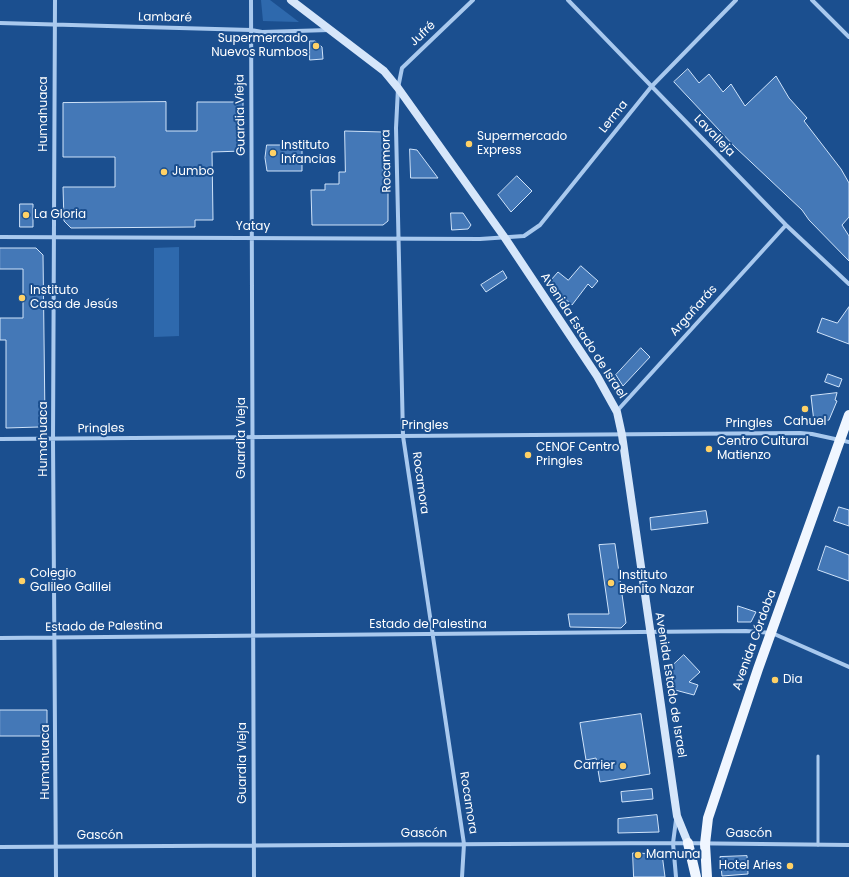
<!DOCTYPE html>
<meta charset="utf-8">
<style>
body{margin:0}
canvas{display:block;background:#1b4f8f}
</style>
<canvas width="849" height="877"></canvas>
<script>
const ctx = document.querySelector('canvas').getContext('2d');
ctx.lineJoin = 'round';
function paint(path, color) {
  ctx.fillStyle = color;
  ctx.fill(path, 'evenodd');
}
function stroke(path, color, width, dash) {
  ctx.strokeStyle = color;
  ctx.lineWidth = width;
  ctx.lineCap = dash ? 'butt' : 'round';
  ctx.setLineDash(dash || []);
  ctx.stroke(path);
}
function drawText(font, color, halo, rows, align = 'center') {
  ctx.font = font + ' Poppins,sans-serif';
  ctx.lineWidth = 4;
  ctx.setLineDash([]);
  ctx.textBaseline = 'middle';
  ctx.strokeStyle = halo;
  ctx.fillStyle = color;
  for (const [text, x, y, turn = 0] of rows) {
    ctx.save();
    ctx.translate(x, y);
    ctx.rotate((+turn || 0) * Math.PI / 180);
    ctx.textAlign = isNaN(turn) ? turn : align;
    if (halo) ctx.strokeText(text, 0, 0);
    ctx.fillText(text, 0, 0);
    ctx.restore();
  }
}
paint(new Path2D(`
 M261 0H270L299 22 263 21Z
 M179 247V336L154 337V248Z`), '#2e69ad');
const building = new Path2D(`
 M310 41H315L322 47 323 59 310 60Z
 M688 69 699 83 709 74 723 92 731 84 745 106 776 76 789 98 807 118 804 121 841 169 849 183V217L842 225 849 236V261L809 220 802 210 735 147 674 82Z
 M166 102V131H197V102H243V151L212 152 213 220H195V227L71 228 64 221 63 187H115V157H63V103Z
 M345 131 383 132V172L384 184H388V221L383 225H312L311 190H325V184H339V172H345Z
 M267 145H302V171H267L265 158Z
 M410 149 417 150 438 178H411Z
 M517 176 532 191 511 212 498 195Z
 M20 204H33V227H20Z
 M451 213H463L471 225 468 229 452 230Z
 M0 248H36L43 255 45 421 39 427 6 428V340H0V318H23V269H0Z
 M581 266 598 281 592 288 588 284 572 305 563 297 551 280 558 272 568 280Z
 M503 271 507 278 486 292 481 285Z
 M849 307V344L817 332 822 318 837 323Z
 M641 348 650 357 623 386 616 375Z
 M828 374 842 379 839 387 825 382Z
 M837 393 835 400 837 401 829 420 814 422 811 396Z
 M839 507 849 510V526L834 521Z
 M706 511 708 523 651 530 650 518Z
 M615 544 626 623 621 628 570 627 568 614H609L599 545Z
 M826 546 849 555V581L818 570Z
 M738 606 756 612 751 622H738Z
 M684 655 700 672 689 682 698 685 694 695 675 690 672 666Z
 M0 710H47V736H0Z
 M641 714 650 774 600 782 596 758 586 760 580 723Z
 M652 789 653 799 622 802 621 792Z
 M657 815 659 832 618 833V819Z
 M633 853 662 854 665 877H634Z
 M747 856 748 874 722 876 720 857Z`);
paint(building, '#4478b7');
stroke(building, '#cfe3fa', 1);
stroke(new Path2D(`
 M818 756V845`), '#a9c9ee', 3);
stroke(new Path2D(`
 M55 0 53 440 56 877
 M251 0 254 877
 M568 0 786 225 849 284
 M812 0 849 37
 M0 23 251 30 262 32 329 30
 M0 237 480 239 524 236 540 225 651 87 736 0
 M617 411 786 225
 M0 439 800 433 812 434 849 442
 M0 638 746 631 772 633 849 667
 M0 847 673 843 849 845
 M462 877 464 844 403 436 396 128 398 88 402 68 473 0
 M676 877 673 843 676 820`), '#a9c9ee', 4);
stroke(new Path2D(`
 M291 0 384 71 398 88 505 238 597 376 617 412 622 435 677 816 688 843`), '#d6e6fa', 8);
stroke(new Path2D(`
 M688 843 696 877
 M707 877 705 844 708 818 758 669 849 415`), '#f0f6ff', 10);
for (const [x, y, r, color] of [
 [316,46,4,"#ffd166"],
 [469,144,4,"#ffd166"],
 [273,153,4,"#ffd166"],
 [164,172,4,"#ffd166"],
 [26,215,4,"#ffd166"],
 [22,298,4,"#ffd166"],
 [805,409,4,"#ffd166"],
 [709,449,4,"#ffd166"],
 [528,455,4,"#ffd166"],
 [22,581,4,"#ffd166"],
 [611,583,4,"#ffd166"],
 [775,680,4,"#ffd166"],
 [623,766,4,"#ffd166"],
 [638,855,4,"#ffd166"],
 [790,866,4,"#ffd166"]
]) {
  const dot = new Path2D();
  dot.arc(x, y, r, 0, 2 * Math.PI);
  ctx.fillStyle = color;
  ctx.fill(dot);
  stroke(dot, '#1b4f8f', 1.5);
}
drawText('12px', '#fff', '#1b4f8f', [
 ["Lambaré",165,18,1],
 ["Jufré",423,34,-44],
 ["Humahuaca",44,114,-90],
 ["Guardia Vieja",241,115,-91],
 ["Lerma",614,117,-51],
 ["Lavalleja",714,136,46],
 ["Rocamora",387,161,-91],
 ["Yatay",253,227],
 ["Argañarás",694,311,-48],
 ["Avenida Estado de Israel",583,336,57],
 ["Pringles",749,424],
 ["Pringles",425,426],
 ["Pringles",101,429,-1],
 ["Guardia Vieja",242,438,-90],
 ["Humahuaca",44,439,-90],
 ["Rocamora",420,483,82],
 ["Estado de Palestina",428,625],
 ["Estado de Palestina",104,627,-1],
 ["Avenida Córdoba",755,640,-70],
 ["Avenida Estado de Israel",670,685,81],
 ["Humahuaca",46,762,-90],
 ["Guardia Vieja",243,763,-90],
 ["Rocamora",468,803,81],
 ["Gascón",424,834],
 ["Gascón",749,834],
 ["Gascón",100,836]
]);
drawText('12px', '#fff', '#1b4f8f', [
 ["Supermercado",308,39,"right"],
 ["Nuevos Rumbos",308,53,"right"],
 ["Supermercado",477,137],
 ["Express",477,151],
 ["Instituto",281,146],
 ["Infancias",281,160],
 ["Jumbo",172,172],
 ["La Gloria",34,215],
 ["Instituto",30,291],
 ["Casa de Jesús",30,305],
 ["Cahuel",805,422,"center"],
 ["Centro Cultural",717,442],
 ["Matienzo",717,456],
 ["CENOF Centro",536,448],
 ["Pringles",536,462],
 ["Colegio",30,574],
 ["Galileo Galilei",30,588],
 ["Instituto",619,576],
 ["Benito Nazar",619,590],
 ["Dia",783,680],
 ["Carrier",615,766,"right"],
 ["Mamuna",646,855],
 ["Hotel Aries",782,866,"right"]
], 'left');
</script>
